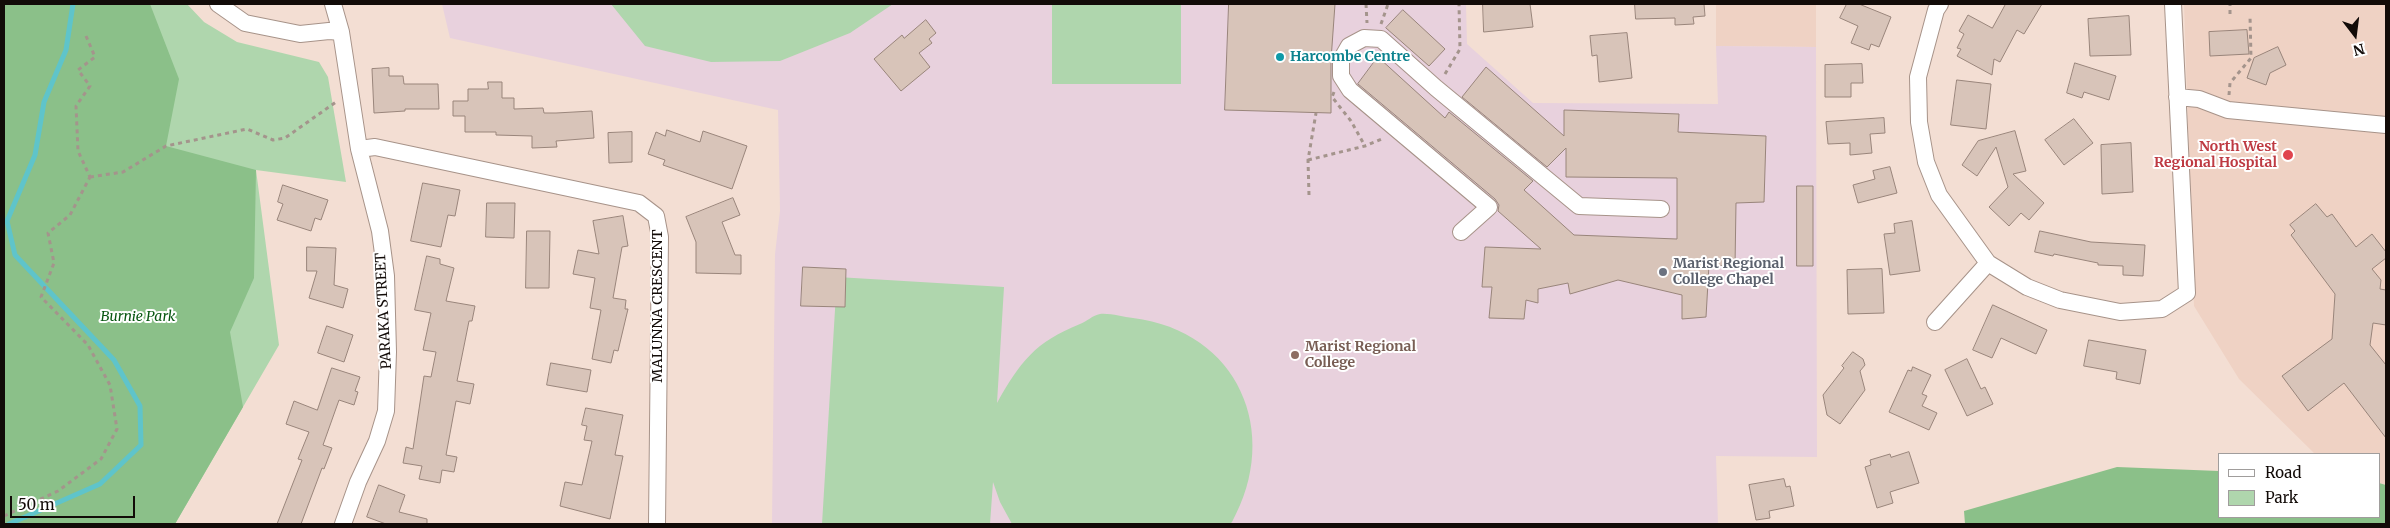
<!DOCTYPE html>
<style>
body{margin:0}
#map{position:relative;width:2390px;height:528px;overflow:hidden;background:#f3ded3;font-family:Merriweather,serif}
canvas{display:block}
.frame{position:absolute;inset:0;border:5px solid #120b08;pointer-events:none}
.legend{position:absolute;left:2218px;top:453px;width:162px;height:65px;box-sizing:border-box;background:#fff;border:1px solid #a09d9c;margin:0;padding:6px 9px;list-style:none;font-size:15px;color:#120b08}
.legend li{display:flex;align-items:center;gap:10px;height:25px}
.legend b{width:25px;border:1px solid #a09d9c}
.north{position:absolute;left:2330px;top:10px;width:50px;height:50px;-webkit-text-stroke:4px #fff;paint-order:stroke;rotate:165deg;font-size:14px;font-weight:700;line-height:20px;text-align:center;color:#120b08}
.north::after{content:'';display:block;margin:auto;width:18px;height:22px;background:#120b08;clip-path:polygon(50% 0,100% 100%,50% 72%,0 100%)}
.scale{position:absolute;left:10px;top:496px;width:125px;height:22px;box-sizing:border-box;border:2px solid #120b08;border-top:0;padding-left:6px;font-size:15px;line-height:18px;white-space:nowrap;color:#120b08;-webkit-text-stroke:4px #fff;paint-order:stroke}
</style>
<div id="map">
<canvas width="2390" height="528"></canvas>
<div class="frame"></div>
<ul class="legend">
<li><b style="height:6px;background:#fff"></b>Road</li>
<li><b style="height:14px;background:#afd6ad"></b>Park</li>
</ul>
<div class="north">N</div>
<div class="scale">50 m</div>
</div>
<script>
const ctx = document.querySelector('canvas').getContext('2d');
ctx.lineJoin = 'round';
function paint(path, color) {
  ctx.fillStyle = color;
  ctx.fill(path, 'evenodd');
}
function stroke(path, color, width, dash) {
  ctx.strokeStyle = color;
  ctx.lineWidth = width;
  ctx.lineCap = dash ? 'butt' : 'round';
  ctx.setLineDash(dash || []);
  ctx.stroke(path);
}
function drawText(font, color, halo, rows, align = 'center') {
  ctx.font = font + ' Merriweather,serif';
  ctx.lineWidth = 4;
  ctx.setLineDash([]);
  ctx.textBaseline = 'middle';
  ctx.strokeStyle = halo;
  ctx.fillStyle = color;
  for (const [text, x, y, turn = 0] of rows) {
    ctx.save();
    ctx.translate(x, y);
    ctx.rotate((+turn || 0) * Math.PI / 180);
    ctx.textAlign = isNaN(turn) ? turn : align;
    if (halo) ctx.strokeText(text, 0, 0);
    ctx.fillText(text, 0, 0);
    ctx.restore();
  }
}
paint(new Path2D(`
 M1716 4H1816V47L1716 46Z
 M2184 4H2386V485L2379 483V454H2315L2239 379 2194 306Z`), '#efd2c4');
paint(new Path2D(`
 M442 4H1466L1467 44 1533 103 1718 104 1716 46 1816 47 1817 457 1716 456 1718 524H772L775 254 780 211 778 110 450 38Z`), '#e8d1dd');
paint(new Path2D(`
 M4 4H187L204 22 237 42 319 62 328 77 346 182 256 170 279 345 175 524H4Z
 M611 4H893L850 33 780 61 711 62 645 46Z
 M1052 4H1181V84H1052Z
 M837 277 1004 287 997 403C1020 362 1035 342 1080 324 1086 322 1093 315 1100 314 1110 313 1123 317 1133 318 1238 331 1282 432 1232 522L1230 524H1012L1000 502 993 482 990 524H822Z`), '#afd6ad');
paint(new Path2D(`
 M4 4H150L179 79 166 146 256 170 254 278 230 332 243 407 175 524H4Z
 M2117 467 2219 471V517H2379V483L2386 485V524H1965L1964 511Z`), '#8bc089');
stroke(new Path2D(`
 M9 524 100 484 141 445 140 406 114 360 15 255 7 221 35 155 44 102 66 50 73 4`), '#5fc4ca', 5);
const building = new Path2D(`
 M1229 4H1335L1331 60V113L1225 110Z
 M1483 4H1530L1533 27 1484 32Z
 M1635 4H1704L1705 16 1693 17 1694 24 1675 25V18L1636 19Z
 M1847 4H1859L1891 17 1879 47 1871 44 1869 50 1851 43 1858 26 1840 18Z
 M2006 4H2042L2024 34 2017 30 2000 62 1994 59 1992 75 1957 56 1961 49 1957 48 1964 34 1959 31 1968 15 1992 28Z
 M1403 10 1445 49 1429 66 1386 28Z
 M2129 16 2131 55 2090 56 2088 19Z
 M926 20 936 33 929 39 932 43 919 53 930 67 901 91 874 59 902 35 904 38Z
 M2247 30 2249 54 2210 56 2209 32Z
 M1627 33 1632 78 1599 82 1597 55 1592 56 1590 36Z
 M2278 47 2286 65 2270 73 2266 85 2247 78 2254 58Z
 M1378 57 1445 118 1449 112 1533 181 1524 190 1574 235 1677 239V178L1566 177V148L1547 167 1462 97 1486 67 1564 136V110L1679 114 1678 132 1766 136 1764 202 1736 203 1735 266 1709 265 1706 317 1682 319V295L1618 280 1570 294 1568 283 1538 289V303L1526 300 1524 319 1489 318 1492 287H1482L1485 247 1541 249 1498 211 1499 205 1495 199 1358 84Z
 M2075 63 2116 76 2109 100 2084 92 2082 98 2067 93Z
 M1862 64 1863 83H1851V97H1825V65Z
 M389 68V76H403L404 84H438L439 109H405V111L374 113 372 69Z
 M1957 80 1991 84 1986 129 1951 125Z
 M488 82H502V98H514V109L543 108 544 113H556L592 111 594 138 556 141 557 147 532 148V136L496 135V132H465V116H453V101H468V89H488Z
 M1884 118 1885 133 1870 134 1872 153 1850 155V143L1828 144 1826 122Z
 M2074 119 2093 143 2064 165 2045 140Z
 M667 130 700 142 703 131 747 146 732 189 663 165 665 160 648 154 656 132 665 136Z
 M2015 131 2026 171 2013 174 2044 203 2029 220 2021 213 2009 226 1989 207 2008 187 1996 147 1977 176 1962 165 1978 141Z
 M632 132V162L609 163 608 133Z
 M2131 143 2133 192 2102 194 2101 145Z
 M1890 167 1897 193 1858 203 1853 185 1875 179 1873 171Z
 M423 183 460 190 455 216 448 215 441 247 411 241Z
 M283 185 328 200 321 220 315 218 311 231 277 220 283 204 278 202Z
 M1797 186H1813V266H1797Z
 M733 198 740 215 722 222 735 255H741V274L696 273V242L686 217Z
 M487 203H515L514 238 486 237Z
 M2316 204 2327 217 2332 214 2356 247 2372 234 2386 252V258L2372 269 2381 280 2380 289 2386 290V325L2373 323 2370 345 2386 365V438L2344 383 2308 411 2282 376 2332 339 2335 294 2291 235 2295 231 2290 225Z
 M623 216 628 246 622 247 613 298 626 300 625 309H628L618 351 614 350 611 363 592 359 601 310 590 308 595 278 573 274 578 250 599 254 593 221Z
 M1912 221 1920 271 1890 275 1884 234 1895 233 1894 224Z
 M527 231H550L549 288H526Z
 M2040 231 2091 242 2145 245 2143 276 2123 275V266L2098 265V263L2054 254 2053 256 2035 252Z
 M307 247 336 248 334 285 348 289 343 308 309 298 317 271H307Z
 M427 256 440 259V264L454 268 446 301 475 306 472 321H469L457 381 474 384 470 404 456 401 446 455 457 457 454 472 442 470 440 483 419 479 422 466 403 463 406 447 413 449 424 376 431 377 436 352 423 350 431 313 415 310Z
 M803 267 846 269 845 307 801 306Z
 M1882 269 1884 313 1848 314 1847 270Z
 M1993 305 2047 330 2036 354 2001 338 1992 358 1973 350Z
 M327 326 353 335 344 362 318 353Z
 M2089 340 2146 350 2140 384 2116 379 2117 372 2084 366Z
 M1853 352 1863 359 1865 365 1860 371 1865 390 1840 424 1827 415 1823 395 1844 368 1842 366Z
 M1967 359 1981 389 1985 387 1993 404 1967 416 1945 370Z
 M551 363 591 370 587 392 547 385Z
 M1913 367 1931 375 1922 394 1927 396 1922 406 1937 413 1929 430 1889 412 1908 370 1911 371Z
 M332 368 360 377 355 391 358 392 354 405 339 400 323 445 332 448 324 469 322 468 301 524H277L302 460 298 459 309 432 286 424 294 401 317 410Z
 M586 408 623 415 615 455 623 456 610 519 560 506 565 482 582 485 592 441 584 440 587 426 582 425Z
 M1909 452 1919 483 1890 492 1893 503 1877 508 1865 467 1871 465 1870 460 1890 454 1891 457Z
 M1784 479 1786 487 1790 486 1794 506 1769 511 1770 518 1756 520 1749 485Z
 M379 485 405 495 399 512 427 519V524H386L367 517Z`);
paint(building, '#d8c4b9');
stroke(building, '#99857b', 1);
const minor = new Path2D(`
 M218 4 245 23 300 34 329 31 341 32
 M333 4 341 32 359 149 380 231 386 276 388 352 386 411 377 441 358 482 343 524
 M1940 4 1936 10 1918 77 1919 122 1926 162 1939 195 1988 263 2027 287 2060 300 2120 312 2162 309 2187 293 2173 4
 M2177 97 2199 99 2228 110 2386 125
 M359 149 375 147 639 203 656 216 660 237 657 524
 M1461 232 1489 207 1350 90 1341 76V60L1349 46 1364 38 1381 39 1436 88 1579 206 1661 209
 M1935 322 1988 263`);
stroke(minor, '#a79389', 18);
stroke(new Path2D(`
 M1366 4 1367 23
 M2230 14V4
 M1381 24 1388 4
 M86 36 95 57 78 70 90 86 76 106 78 151 90 177
 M1445 74 1460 49 1459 4
 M1334 92 1332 97 1351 121 1365 146
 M2229 95 2230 83 2251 58 2250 16
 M1308 160 1365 146 1384 138
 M90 177 123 172 166 146 247 129 273 140 285 138 336 102
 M1309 195 1308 160 1316 113
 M4 516 58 491 101 459 117 429 110 385 88 345 41 297 54 263 48 233 70 215 90 177`), '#a4948c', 3, [4, 4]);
stroke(minor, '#fff', 16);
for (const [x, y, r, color] of [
 [1280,57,5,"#0f9aa8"],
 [2288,155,6,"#e0444e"],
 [1663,272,5,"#6b7280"],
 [1295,355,5,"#8d6e63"]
]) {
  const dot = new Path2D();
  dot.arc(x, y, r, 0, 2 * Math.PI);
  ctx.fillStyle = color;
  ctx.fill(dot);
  stroke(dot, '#fff', 2);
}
drawText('bold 14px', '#0d838f', '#fff', [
 ["Harcombe Centre",1290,57]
], 'left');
drawText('bold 14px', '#be3a42', '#fff', [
 ["North West",2277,147],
 ["Regional Hospital",2277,163]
], 'right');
drawText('bold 14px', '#5b616d', '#fff', [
 ["Marist Regional",1673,264],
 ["College Chapel",1673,280]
], 'left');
drawText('14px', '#120b08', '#fff', [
 ["MALUNNA CRESCENT",658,306,-90],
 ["PARAKA STREET",384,311,-93]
]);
drawText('italic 14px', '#085711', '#fff', [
 ["Burnie Park",138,317]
]);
drawText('bold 14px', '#785e54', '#fff', [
 ["Marist Regional",1305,347],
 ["College",1305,363]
], 'left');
</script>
